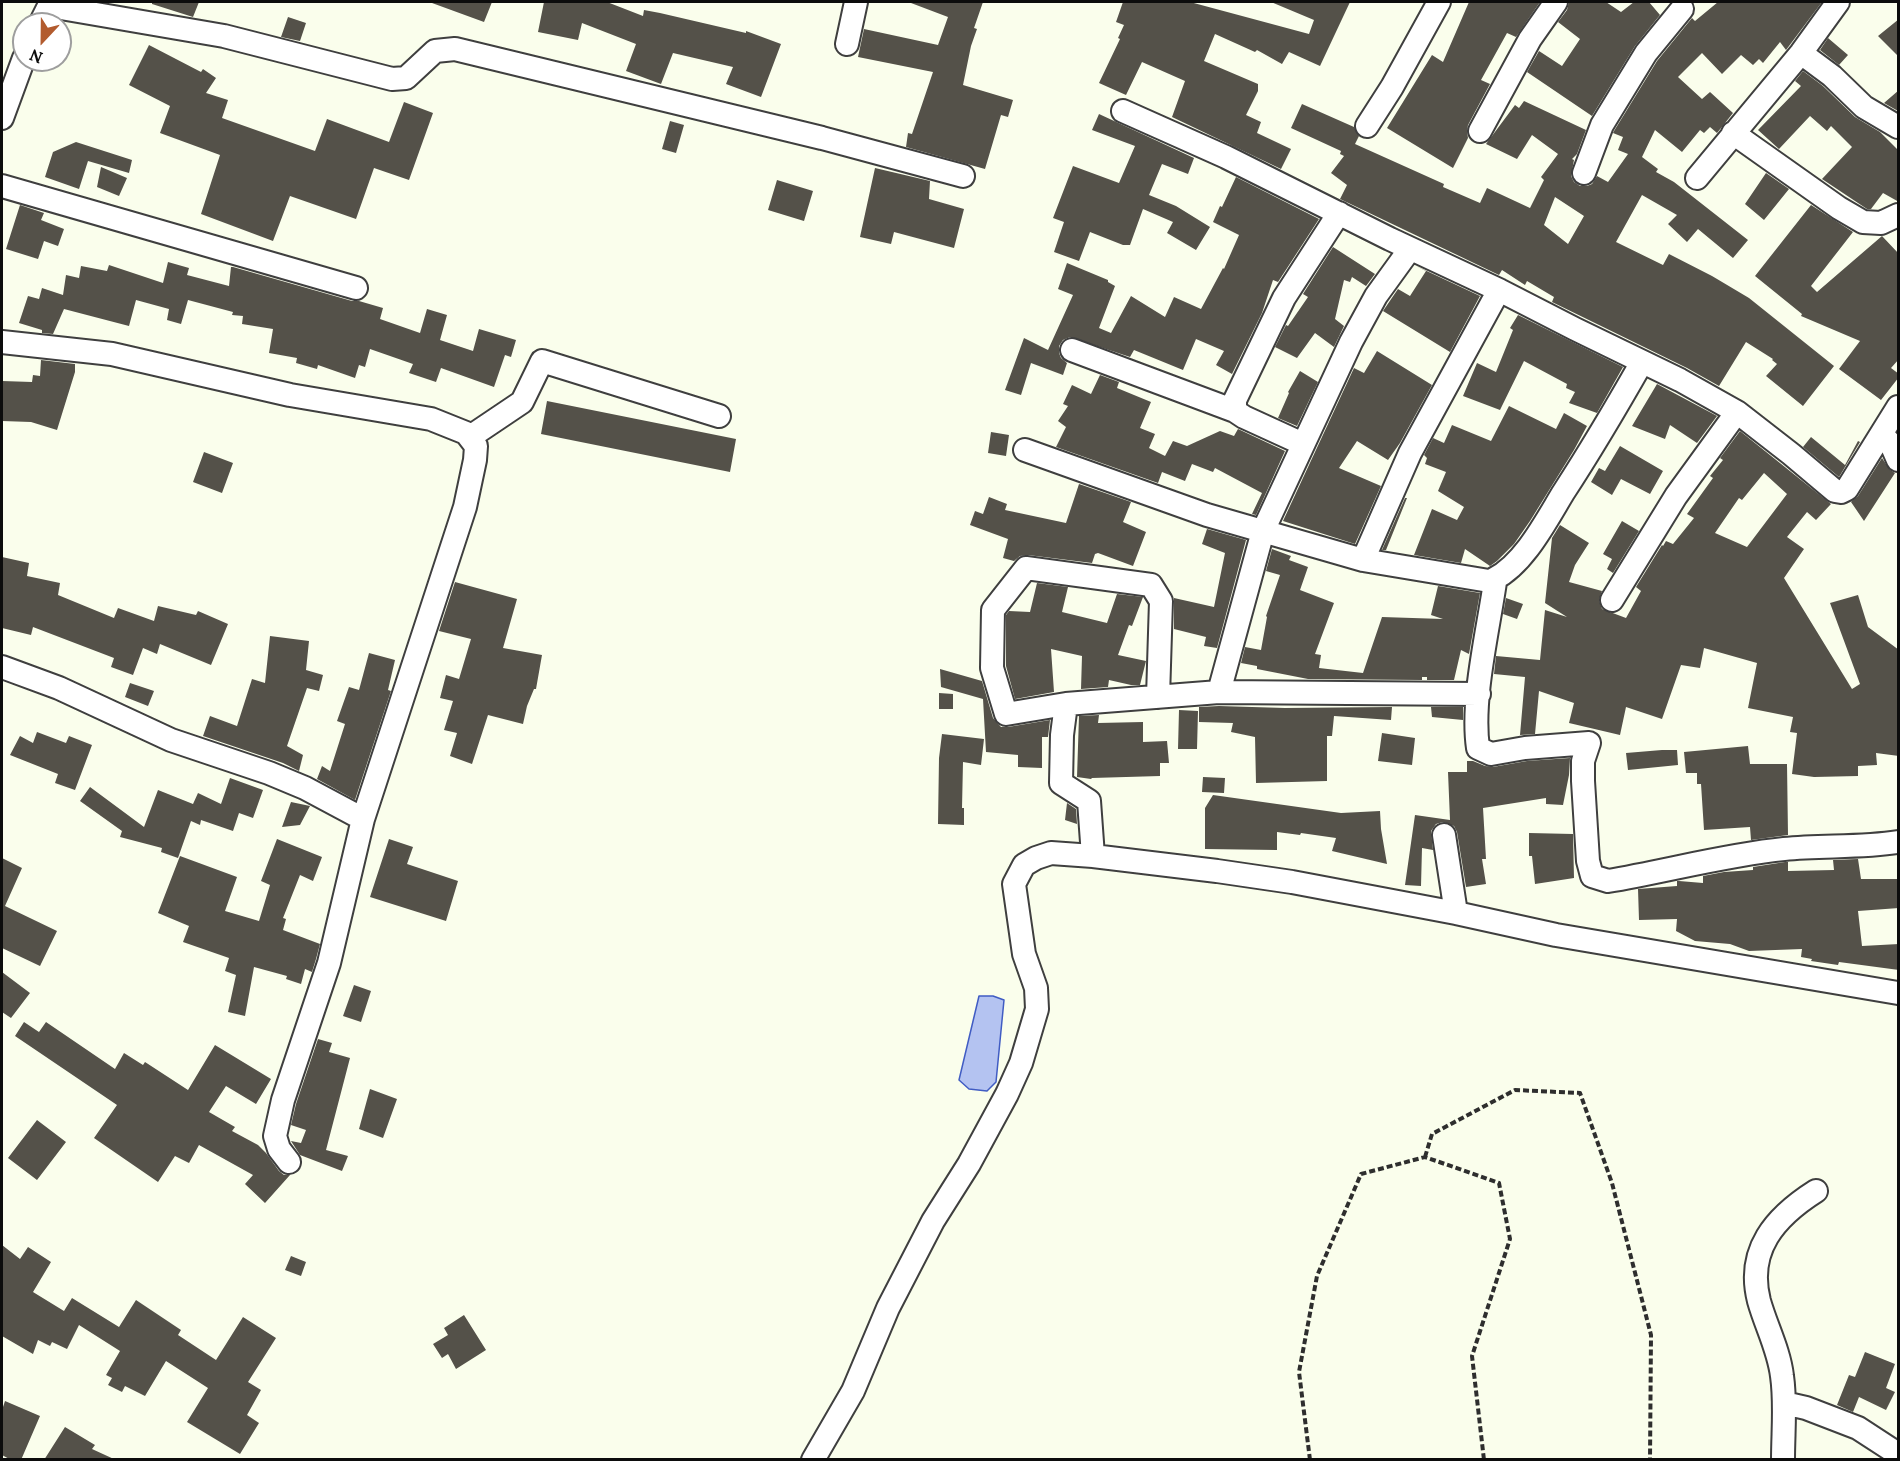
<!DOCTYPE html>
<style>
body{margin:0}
#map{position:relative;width:1900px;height:1461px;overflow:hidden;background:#fafeec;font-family:Lora,serif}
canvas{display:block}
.frame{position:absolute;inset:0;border:3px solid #0c0c0c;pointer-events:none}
.north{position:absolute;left:12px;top:12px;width:60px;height:60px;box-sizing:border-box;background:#fff;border:2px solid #9e9e9e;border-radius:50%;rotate:202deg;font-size:16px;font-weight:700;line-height:24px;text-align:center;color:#0c0c0c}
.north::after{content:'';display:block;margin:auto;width:21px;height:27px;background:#b25b2e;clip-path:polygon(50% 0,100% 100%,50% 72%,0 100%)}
</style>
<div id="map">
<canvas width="1900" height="1461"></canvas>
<div class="frame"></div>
<div class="north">N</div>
</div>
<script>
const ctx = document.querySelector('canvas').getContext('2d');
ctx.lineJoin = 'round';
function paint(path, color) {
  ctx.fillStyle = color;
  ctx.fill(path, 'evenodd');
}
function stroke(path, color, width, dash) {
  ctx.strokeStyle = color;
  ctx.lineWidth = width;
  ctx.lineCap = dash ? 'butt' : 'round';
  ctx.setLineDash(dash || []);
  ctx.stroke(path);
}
const water = new Path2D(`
 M979 996H993L1004 1000 996 1082 987 1091 969 1089 959 1080Z`);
paint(water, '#b4c3f1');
stroke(water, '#405cc3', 1.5);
paint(new Path2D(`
 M152 2H199L193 17 152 4Z
 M432 2H492L484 22 432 3Z
 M544 2H607L643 16 644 10 660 13 746 33V31L781 44 761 97 726 84 733 67 673 53 661 84 626 71 636 44 582 23 578 40 538 32Z
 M911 2H983L974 28 977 29 971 46 963 85 1013 100 1008 117 1001 115 985 169 906 147 908 133 912 134 933 72 858 57 864 29 938 45 948 17 911 3Z
 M1123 2H1190L1309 34 1314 20 1271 2H1350L1320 66 1289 52 1282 64 1257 50 1255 52 1215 34 1204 61 1258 84V91L1246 115 1261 122 1257 133 1291 149 1281 169 1172 117 1185 81 1142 62 1126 95 1099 83 1120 39 1118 38 1124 25 1116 22Z
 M1469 2H1540L1516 37 1507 33 1481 80 1490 84 1468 125 1467 131 1468 138 1453 168 1387 128 1432 55 1443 62Z
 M1569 2H1606L1621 12 1634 2H1649L1660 15 1635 46 1592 116 1527 72 1539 51 1562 66 1580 39 1558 22 1567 10Z
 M1718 2H1822L1786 50 1780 42 1763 63 1759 59 1753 65 1741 55 1722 74 1702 53 1678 77 1702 99 1710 92 1733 113 1717 133 1710 127 1704 133 1700 130 1682 152 1655 130 1642 157 1658 169 1656 172 1674 182 1748 240 1733 258 1698 229 1687 242 1668 224 1677 215 1642 195 1616 242 1663 265 1669 254 1712 276 1749 298 1834 366 1803 406 1766 376 1777 364 1772 360 1773 359 1746 342 1719 386 1687 368 1552 302 1554 297 1527 281 1525 285 1502 270 1499 275 1340 199 1347 185 1331 173 1344 156 1340 154 1341 151 1291 128 1302 104 1354 127 1359 136 1355 144 1444 184 1443 187 1480 203 1487 188 1530 208 1544 180 1541 177 1558 154 1532 135 1517 159 1486 144 1515 105 1519 108 1524 101 1586 130 1577 154 1572 159 1574 160 1571 176 1574 182 1580 186H1587L1592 184 1597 176 1608 182 1628 154 1618 150 1623 137 1613 133 1614 131 1657 61 1692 18 1695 21ZM1555 197 1584 216 1568 244 1544 225Z
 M288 17 306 23 300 41 281 37Z
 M1899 19V57L1878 36Z
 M1828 38 1848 55 1839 65 1820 50Z
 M149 45 201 72 203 69 216 78 206 93 228 100 222 118 315 151 327 119 389 142 404 102 433 113 409 180 374 168 356 219 290 196 273 241 201 214 220 155 160 133 170 106 129 85Z
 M1803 71 1823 86 1855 117 1880 132 1899 151V202L1883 193 1871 209H1867L1822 179 1852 147 1831 126 1827 131 1810 116 1779 149 1758 130 1801 86 1795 81Z
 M1899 90V111H1898L1884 103Z
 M1099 114 1194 158 1188 174 1162 164 1149 195 1176 206 1210 227 1196 250 1167 233 1173 222 1143 209 1130 245H1123L1090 232 1079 261 1054 252 1064 222 1053 218 1073 166 1119 183 1135 146 1092 130Z
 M670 121 684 125 676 153 662 149Z
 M76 142 132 160 129 173 88 161 79 189 45 177 53 152Z
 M101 167 127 178 119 196 97 187Z
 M875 168 930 181 929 199 964 209 954 248 894 232 891 244 860 237Z
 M1766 173 1789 189 1764 220 1745 204Z
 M1236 177 1319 219 1278 282 1273 280 1262 313 1232 374 1216 365 1224 351 1196 339 1183 370 1134 350 1130 357 1070 337 1063 340 1059 346V353L1061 358 1067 363 1063 375 1031 363 1021 395 1005 390 1024 338 1048 350 1073 295 1058 289 1067 263 1108 280V282L1115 286 1099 328 1111 333 1131 296 1165 317 1174 297 1201 309 1223 268 1224 269 1239 235 1213 222 1220 206 1222 207Z
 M777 180 813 191 804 221 768 210Z
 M20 205 44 213 41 220 64 229 58 246 44 241 38 259 6 249Z
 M1811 205 1853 232 1811 286 1817 292 1882 236 1899 254V359L1891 368 1899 374V377L1881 400 1839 369 1860 341 1801 316 1802 314 1755 276Z
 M1333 247 1375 274 1366 286 1352 277 1350 282 1344 280 1335 319 1344 326 1334 347 1315 333 1297 358 1275 347 1286 325 1288 326 1308 297 1303 294Z
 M168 262 189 268 187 275 229 286 231 267H233L352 301H359L383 308 380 319 420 333 427 309 447 315 440 340 473 351 479 329 516 340 511 357 505 355 494 387 441 368 436 382 409 373 413 364 370 349 365 367 359 365 355 378 318 365 317 369 296 363 297 358 269 353 273 329 242 324 243 316 232 315 233 312 188 300 181 324 167 320 169 309 136 300 129 326 64 309 53 334 42 333V330L19 323 28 296 39 299 42 288 63 295 66 275 79 278 81 266 107 271 109 265 163 283Z
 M1416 266 1480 296 1450 352 1383 311 1398 289 1410 296 1426 271Z
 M1518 315 1623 367 1597 413 1569 403 1575 392 1566 388 1567 384 1524 361 1500 410 1463 396 1477 363 1496 372 1513 330 1510 328Z
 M1377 351 1432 385 1400 443 1388 460 1357 441 1339 468 1381 486 1355 544 1283 521 1354 368 1364 373Z
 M41 360 75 364V372L57 430 31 422 2 421V381L32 382 33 375 40 376Z
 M1300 371 1318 382 1297 426 1278 418 1289 393 1288 392Z
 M1100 375 1119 382 1117 388 1151 402 1140 428 1155 434 1149 448 1165 456 1173 441 1187 446 1220 431 1234 436 1238 429 1285 451 1256 515 1252 514 1262 493 1215 468 1213 472 1192 464 1185 481 1162 472 1158 483 1056 447 1066 427 1058 421 1068 406 1063 404 1072 385 1091 394Z
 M1657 384 1717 416 1697 443 1670 425 1665 439 1632 426Z
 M547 401 736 439 730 472 541 434Z
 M1509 406 1556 429 1564 413 1587 426 1574 450 1530 521 1514 544 1497 561 1490 566 1465 549 1461 563 1414 555 1432 509 1457 520 1464 507 1438 491 1446 472 1425 464 1427 458 1424 455 1433 438 1444 443 1452 425 1491 441Z
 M1740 431 1831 504 1816 520 1807 512 1787 537 1804 549 1784 578 1852 689 1860 684 1830 603 1858 595 1868 627 1899 650V756L1876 753 1877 765 1858 766V776L1814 777 1792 774 1797 733 1790 732 1793 717 1748 708 1757 663 1704 648 1700 668 1681 665 1662 719 1626 707 1620 735 1569 723 1574 703 1539 691 1535 734 1520 735 1525 677 1494 674 1496 656 1540 660 1545 610 1567 617 1545 603 1552 538 1560 525 1589 543 1575 565 1569 582 1602 591 1599 600 1602 609 1626 618 1641 591 1636 587 1662 545 1663 546 1666 541 1673 544 1694 518 1687 514 1713 478 1710 476 1723 460 1720 458ZM1764 473 1787 494 1747 547 1715 533 1739 498 1742 500Z
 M991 432 1009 435 1006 456 988 453Z
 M1811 437 1845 465 1858 441 1860 442 1839 477 1803 447Z
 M1620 446 1663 471 1650 494 1621 479 1612 495 1591 482 1599 468 1605 471Z
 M204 452 233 463 222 493 193 482Z
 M1882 458 1890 470 1895 473 1864 521 1851 502 1858 496Z
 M1079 484 1131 502 1123 522 1146 532 1133 566 1098 553 1095 554 1092 563 1028 555 1020 556 1014 561 1003 558 1008 539 970 525 975 511 983 514 989 497 1007 504 1005 510 1066 523Z
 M1405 498H1407L1386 550H1382Z
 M1622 521 1639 531 1613 573 1607 569 1612 559 1603 554Z
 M1207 529 1246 540 1217 648 1204 646 1206 637 1174 629V598L1214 607 1225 553 1202 544Z
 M1272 549 1291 556 1289 560 1308 567 1300 590 1334 603 1315 654 1321 655 1319 668 1363 673 1382 617 1443 619 1431 615 1438 586 1480 593 1469 654 1461 650 1454 680H1427V677H1422V680L1308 679 1257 669V666L1241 663 1245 647 1261 650 1267 617 1266 616 1280 575 1266 571Z
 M2 557 29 563 27 576 60 583 58 595 114 618 118 608 154 621 158 606 196 615 198 611 228 624 211 665 160 644 157 654 143 648 133 675 111 667 114 658 33 627 31 635 2 628Z
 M455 582 517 599 503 648 542 655 536 689H534L527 706 523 724 488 715 472 764 450 756 457 733 444 730 453 701 440 698 446 675 459 679 471 639 439 631Z
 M1037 583 1068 587 1062 612 1107 623 1117 594 1143 597 1132 626 1129 625 1118 655 1146 661 1140 685H1131L1109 680 1108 687 1081 689 1082 656 1051 649 1054 692 1015 699 1006 666V615L1009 611 1030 612Z
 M1506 598 1523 604 1517 619 1503 614Z
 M270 636 309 641 306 670 323 675 319 691 307 688 287 746 303 755 299 771 283 763 203 736 210 716 237 726 252 679 265 683Z
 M369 653 395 660 388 690 391 691 355 800 317 779 322 766 330 771 345 724 337 721 349 687 359 690Z
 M940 669 982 681 993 718 1001 727H1008L1050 720 1048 737H1042V768L1018 767V755L986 752 983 699 941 687Z
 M130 683 154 691 148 706 125 697Z
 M939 693 953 694V709H939Z
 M1219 706 1285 708 1392 707 1391 720 1334 716 1332 736H1327V781L1256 783 1255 737 1231 732 1233 723 1199 722V707Z
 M1431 707H1463V720L1432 717Z
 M1179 710 1198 711 1197 749H1178Z
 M1099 715 1098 723 1143 722V742L1167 741 1169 763H1160V776L1092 778 1091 779 1077 777 1079 716Z
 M37 732 66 743 69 736 92 745 75 790 55 783 58 774 10 755 20 736 33 743Z
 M1382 733 1415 738 1412 765 1378 761Z
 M942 734 984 739 981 765 963 762 962 808H964V825L938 824 939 758Z
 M1748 746 1750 764H1787L1788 835 1751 840 1750 827 1704 830 1701 784H1697V773H1686L1684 752Z
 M1662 750H1677L1678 765 1628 770 1626 753Z
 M1570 758 1569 775 1563 805 1546 804V798L1483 808 1486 859H1482L1486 884 1466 887 1457 832 1454 826 1443 822 1436 824 1431 831 1433 850 1422 848 1421 886 1405 885 1415 815 1450 820 1448 772H1467V761H1473L1485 766 1493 767 1527 761Z
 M1203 777 1225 778 1224 793 1202 792Z
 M230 778 263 790 253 818 239 813 233 831 201 820 200 825 191 821 178 858 161 852 162 848 120 837 122 831 80 801 90 787 144 827 158 790 193 804 198 793 221 804Z
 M1213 795 1341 813 1380 811 1381 829 1387 864 1332 851 1336 838 1301 833 1300 835 1277 832V850L1205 849V808Z
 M291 802 310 806 300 825 282 827Z
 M1067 803 1076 809 1077 824 1065 820Z
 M1529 833 1573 834 1574 878 1535 884 1532 856H1529Z
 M277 839 322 857 313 881 300 875 283 918 286 919 283 930 320 944 316 959 312 972 305 969 301 984 286 979 287 976 254 967 245 1016 228 1012 236 975 225 971 229 958 183 942 189 926 158 913 180 856 237 877 225 911 259 921 270 885 261 881Z
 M389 839 413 847 407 864 458 881 446 921 370 897Z
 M2 858 22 868 5 906 57 931 40 966 2 948Z
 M1858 859 1861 879H1899V908L1858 911 1862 946 1899 944V970L1839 962 1838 965 1811 961 1812 959 1801 957 1802 949 1749 951 1730 944 1695 941 1676 931 1677 919 1639 920 1638 889 1677 886V881H1679L1703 883V876L1724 872 1753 870V867L1785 862H1788V871L1834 870 1833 860Z
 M2 972 30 993 11 1018 2 1012Z
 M354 985 371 991 361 1022 343 1016Z
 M24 1022 39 1032 46 1022 115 1069 124 1053 143 1065 145 1062 188 1090 215 1045 271 1079 256 1104 226 1086 209 1112 235 1127 232 1131 258 1145 266 1153 279 1171 284 1175H290L265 1203 245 1184 253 1175 199 1145 189 1163 175 1156 158 1182 94 1138 117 1105 15 1036Z
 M318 1039 332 1043 329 1052 350 1058 326 1150 348 1156 342 1171 300 1155 291 1141 301 1143 306 1130 291 1125 296 1104Z
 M370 1089 397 1099 383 1138 359 1129Z
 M37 1120 66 1142 37 1180 8 1158Z
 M2 1245 20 1259 28 1247 51 1262 33 1292 64 1311 72 1298 119 1327 136 1300 181 1330 178 1335 216 1360 243 1317 276 1338 248 1382 261 1390 247 1415 259 1423 240 1454 187 1422 208 1388 166 1361 145 1396 125 1386 122 1392 108 1385 112 1378 106 1375 120 1351 79 1325 67 1349 52 1342 50 1346 38 1340 33 1354 2 1336Z
 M291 1256 306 1262 301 1276 285 1270Z
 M464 1315 486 1350 456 1369 448 1354 442 1358 433 1344 448 1335 444 1328Z
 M1865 1352 1895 1364 1886 1388 1895 1392 1886 1410 1859 1397 1853 1412 1837 1405 1849 1375 1855 1377Z
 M5 1401 40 1416 21 1460H11L2 1455V1410Z
 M65 1427 95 1445 92 1449 116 1460H44Z`), '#545149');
const minor = new Path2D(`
 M49 6 224 36 392 79 406 78 435 51 455 49 822 138 963 176
 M40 24 51 2
 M847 44 856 2
 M1801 53 1832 76 1864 107 1898 127
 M1123 111 1226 157 1390 239 1499 290 1575 329 1680 380 1737 412 1791 454 1835 491 1841 492 1847 489 1898 407
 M2 118 24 58
 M1367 126 1392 87 1439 2
 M1480 131 1530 39 1556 2
 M1733 133 1839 208 1863 222 1881 223 1898 215
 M1584 173 1602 125 1646 53 1682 9
 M1697 178 1801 53 1838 2
 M2 186 356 288
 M2 342 112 354 290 395 431 419 466 433 476 446 475 460 465 507 363 819 329 963 283 1100 275 1136 279 1149 289 1162
 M1072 350 1235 411
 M1882 434 1891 444 1898 460
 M470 437 522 402 542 361 719 416
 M1303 444 1244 417 1235 411V400L1284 298 1339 213
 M1025 450 1207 515 1363 560 1495 582 1494 579C1524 564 1546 521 1563 493 1591 450 1617 406 1642 362
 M1363 560 1410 453 1499 290
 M1495 582C1488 631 1471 700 1478 748L1491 754 1525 748 1589 743 1583 761V781L1588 861 1592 876 1608 881C1667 871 1725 855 1784 849 1822 845 1860 848 1898 842
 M1612 600 1676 496 1737 412
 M2 667 59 688 171 740 269 773 305 788 363 819
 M1219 692 1263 531 1351 342 1376 296 1410 249
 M1066 704 1006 714 992 668 993 610 1026 568 1151 585 1161 601 1158 697
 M1444 835 1456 913
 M1093 856 1089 801 1061 783 1062 735 1066 704 1219 692 1479 694
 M1784 1403 1806 1408 1858 1428 1898 1454
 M813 1460 853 1391 888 1308 933 1221 969 1164 1007 1094 1021 1063 1037 1009 1036 988 1024 954 1014 884 1024 865 1036 858 1051 853 1093 856 1217 871 1292 882 1456 913 1556 935 1898 993
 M1783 1460C1783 1432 1786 1403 1782 1376 1779 1350 1766 1326 1759 1301 1746 1250 1775 1217 1816 1191`);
stroke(minor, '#3f3f3f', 26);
stroke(new Path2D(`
 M1425 1157 1432 1134 1515 1090 1580 1093 1612 1183 1651 1335 1650 1460
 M1310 1460 1299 1372 1317 1276 1361 1174 1425 1157 1499 1183 1510 1239 1472 1356 1484 1460`), '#2e2e2e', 4, [6, 3]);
stroke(minor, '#fff', 22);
</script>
